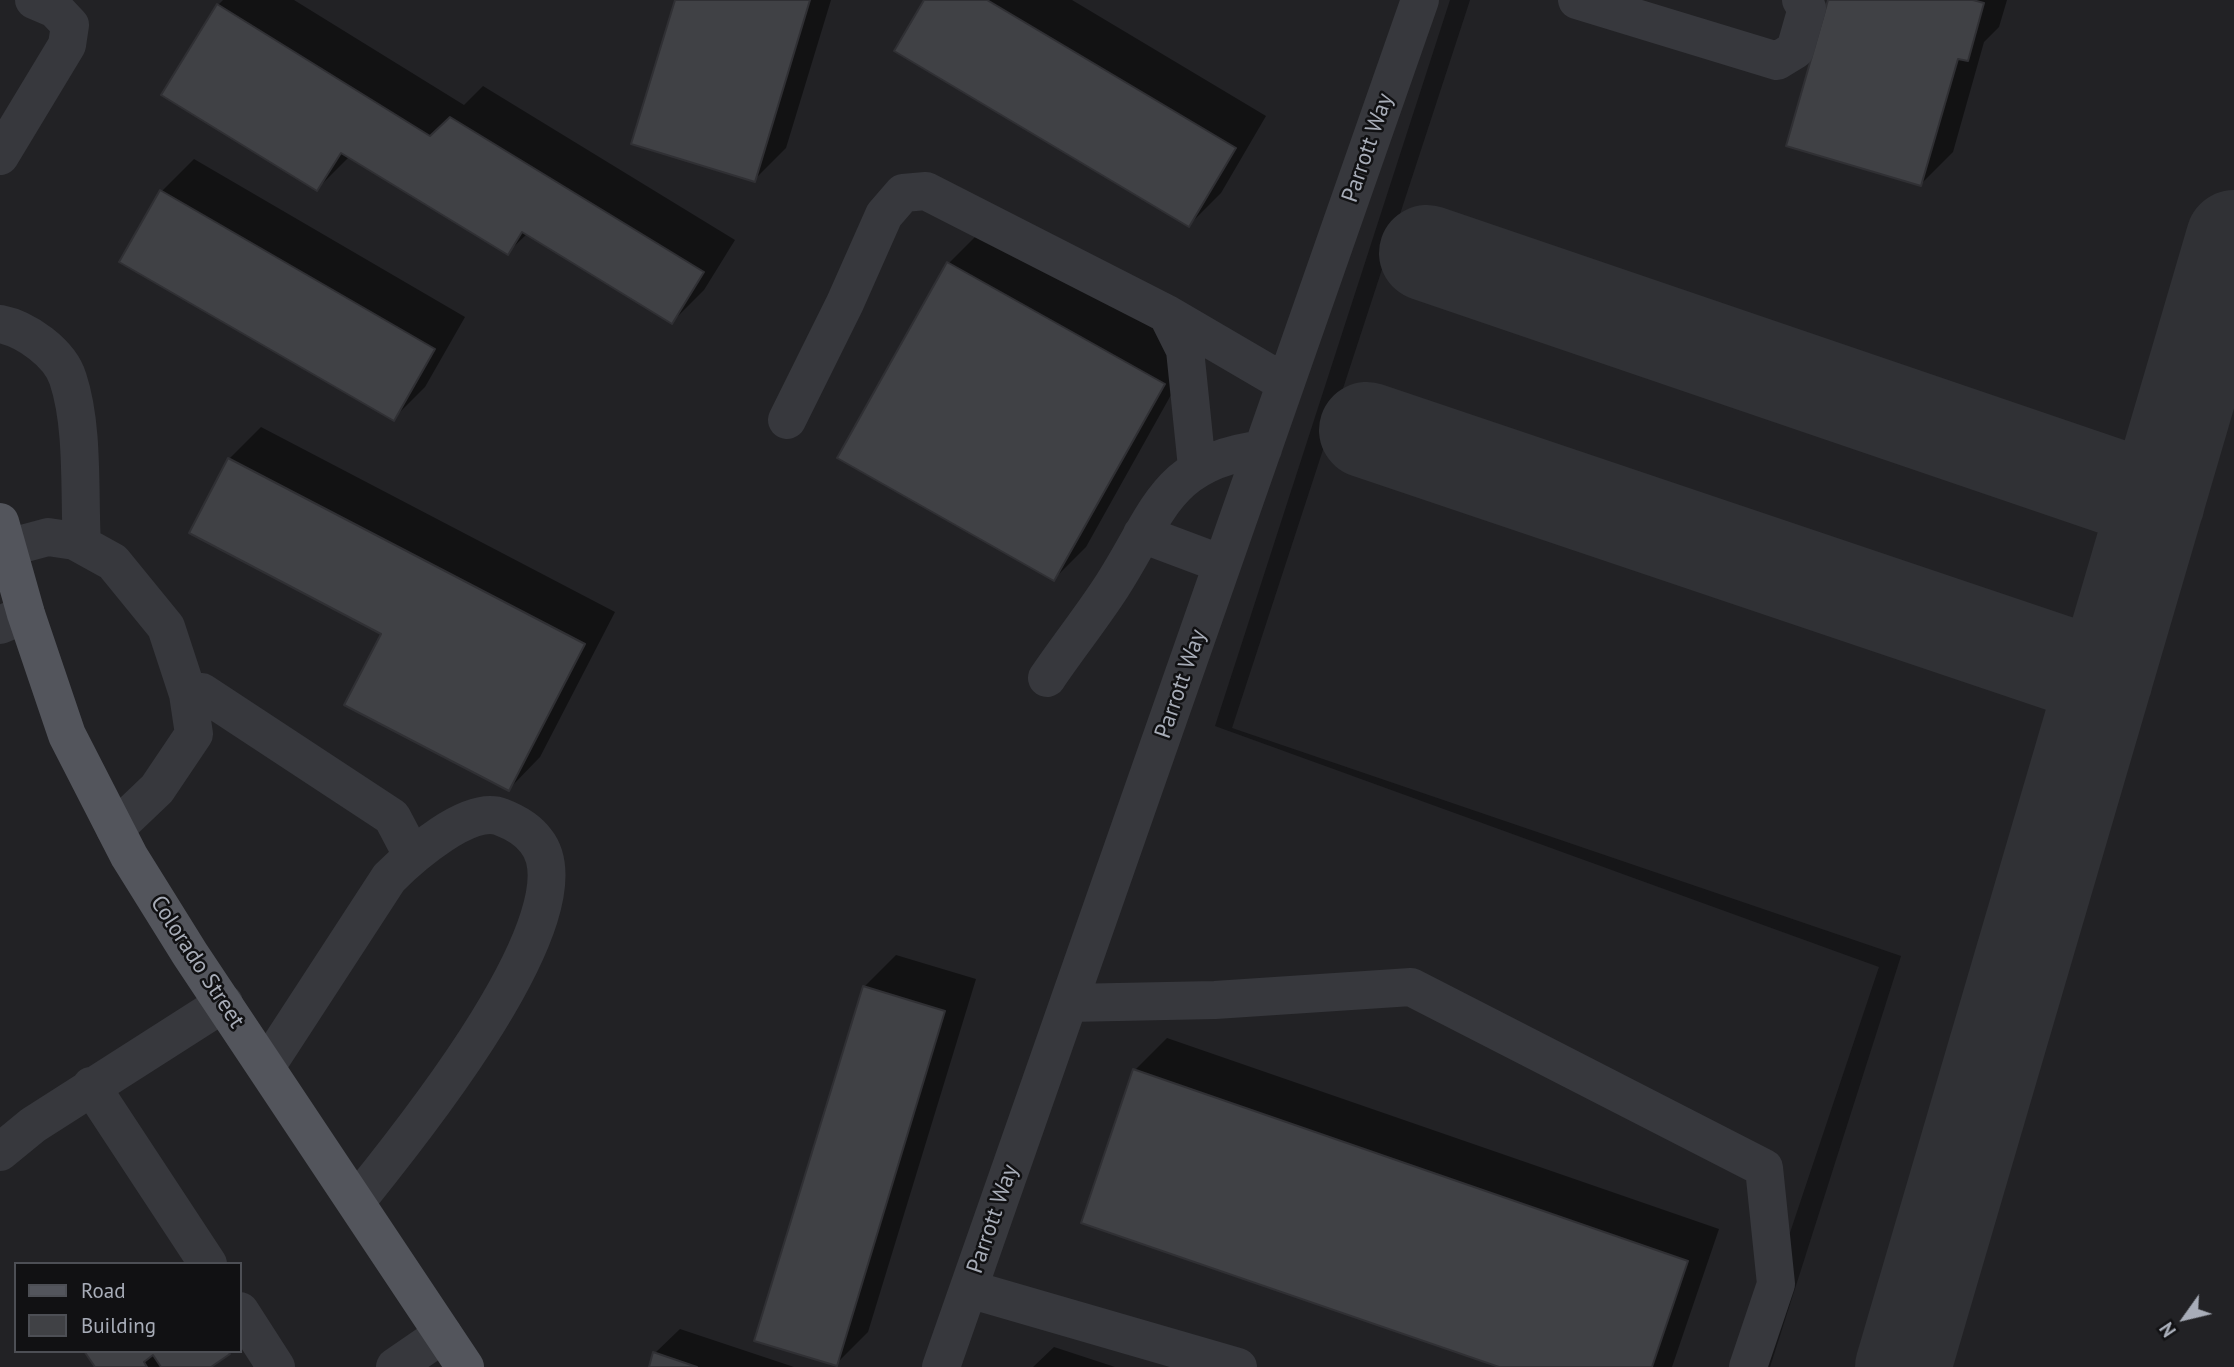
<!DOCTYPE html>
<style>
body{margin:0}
#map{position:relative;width:2234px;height:1367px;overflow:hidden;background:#161618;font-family:"PT Sans",sans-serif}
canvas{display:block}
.legend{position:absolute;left:14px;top:1262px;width:228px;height:91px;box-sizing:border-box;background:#111113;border:2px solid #4d4f55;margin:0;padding:9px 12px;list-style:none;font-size:21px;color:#a8adb8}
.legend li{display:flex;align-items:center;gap:14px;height:35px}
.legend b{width:35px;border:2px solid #4d4f55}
.north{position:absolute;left:2150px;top:1283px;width:70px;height:70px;-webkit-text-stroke:5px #111113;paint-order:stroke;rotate:236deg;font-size:19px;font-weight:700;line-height:28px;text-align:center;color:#a8adb8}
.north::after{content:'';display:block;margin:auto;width:24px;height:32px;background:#a8adb8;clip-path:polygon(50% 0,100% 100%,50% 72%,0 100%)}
</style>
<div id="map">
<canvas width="2234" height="1367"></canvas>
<ul class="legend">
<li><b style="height:9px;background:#53555c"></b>Road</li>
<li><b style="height:19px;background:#404145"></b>Building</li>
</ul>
<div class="north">N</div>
</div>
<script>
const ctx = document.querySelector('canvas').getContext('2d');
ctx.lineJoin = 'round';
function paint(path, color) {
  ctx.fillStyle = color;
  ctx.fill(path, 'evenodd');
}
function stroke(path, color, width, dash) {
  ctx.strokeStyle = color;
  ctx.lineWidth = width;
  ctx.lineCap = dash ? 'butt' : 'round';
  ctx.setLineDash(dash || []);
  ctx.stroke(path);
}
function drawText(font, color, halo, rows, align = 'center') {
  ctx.font = font + ' "PT Sans",sans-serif';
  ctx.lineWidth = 5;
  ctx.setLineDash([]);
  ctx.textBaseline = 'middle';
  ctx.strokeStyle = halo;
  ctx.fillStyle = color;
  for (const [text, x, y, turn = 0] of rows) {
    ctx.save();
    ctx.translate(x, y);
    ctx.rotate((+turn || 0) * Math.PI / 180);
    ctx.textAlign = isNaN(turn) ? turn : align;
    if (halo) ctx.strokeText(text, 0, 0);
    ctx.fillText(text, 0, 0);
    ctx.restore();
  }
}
paint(new Path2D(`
 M0 0H1450L1215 726 1879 967 1745 1367H0ZM16 1264H240V1351H16Z
 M1470 0H2234V1367H1770L1901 956 1232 728Z`), '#222225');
paint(new Path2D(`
 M223 0H294L464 105 483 86 735 240 704 290 672 322 528 233 507 253 350 156 317 189 218 5Z
 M676 0H831L786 148 754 180Z
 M926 0H1072L1266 116 1221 193 1189 225Z
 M1830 0H2007L1999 27 1984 42 1953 152 1921 184Z
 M194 159 465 317 425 387 393 419 162 191Z
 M981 231 1195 352 1086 547 1054 579 839 457 949 263Z
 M261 427 615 612 540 757 509 789 384 633 229 459Z
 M896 955 976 979 868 1332 836 1364 864 987Z
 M1167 1038 1719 1229 1672 1367H1505L1135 1070Z
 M680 1329 794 1367H650L655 1353Z
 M1054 1347 1115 1367H1033Z
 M86 1351H230L207 1367H97Z`), '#0007');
stroke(new Path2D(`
 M1427 253 2157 502
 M1367 430 2105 679
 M1903 1367 2234 238`), '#303135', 96);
const building = new Path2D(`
 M675 0H810L755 182 631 144Z
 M924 0H987L1236 148 1189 227 894 51Z
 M1828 0H1973L1984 3 1968 61 1958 59 1921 186 1786 146Z
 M217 4 430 136 450 117 704 272 672 324 522 232 508 255 341 153 317 191 161 95Z
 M160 190 435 349 394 421 119 262Z
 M947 262 1165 384 1054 581 837 458Z
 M228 458 585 644 509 791 344 705 381 634 189 533Z
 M863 986 945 1011 837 1366 754 1341Z
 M1133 1069 1688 1261 1652 1367H1499L1081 1223Z
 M84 1351H228L230 1354 211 1367H161L153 1355 144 1362 147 1367H95Z
 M653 1352 697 1367H649Z`);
paint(building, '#404145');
stroke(building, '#303034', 2);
stroke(new Path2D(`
 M1577 0 1777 61 1795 50 1807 8 1801 0
 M0 156 67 45 70 25 55 9 34 0
 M1167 314 1185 350 1197 467
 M0 324C26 329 60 353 68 379 84 427 79 495 82 545
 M787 420 845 303 884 215 903 193 926 191 1167 314 1285 383
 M1142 534 1222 564
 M7 548 48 537 75 541 113 562 166 627 188 694 194 734 157 789 115 829
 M0 625 26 614
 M1047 678C1068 647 1092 617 1112 586 1159 513 1165 461 1263 449
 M188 694 202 692 392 817 412 855
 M1069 1003 1215 1000 1411 987 1764 1168 1776 1284 1748 1367
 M266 1067 389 878C410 857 470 804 501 817 514 822 528 830 536 841 593 912 402 1145 356 1202
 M91 1086 208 1264
 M0 1152 33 1125 224 1003
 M969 1289 1238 1367
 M240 1311 276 1367
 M395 1367 443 1334
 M941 1367 1420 0`), '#37383d', 38);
stroke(new Path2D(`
 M0 522 26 614 67 735 129 856 190 954 465 1367`), '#53555c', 38);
drawText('23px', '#a8adb8', '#111113', [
 ["Parrott Way",1368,148,-71],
 ["Parrott Way",1181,684,-71],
 ["Colorado Street",197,962,57],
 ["Parrott Way",993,1219,-71]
]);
</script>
